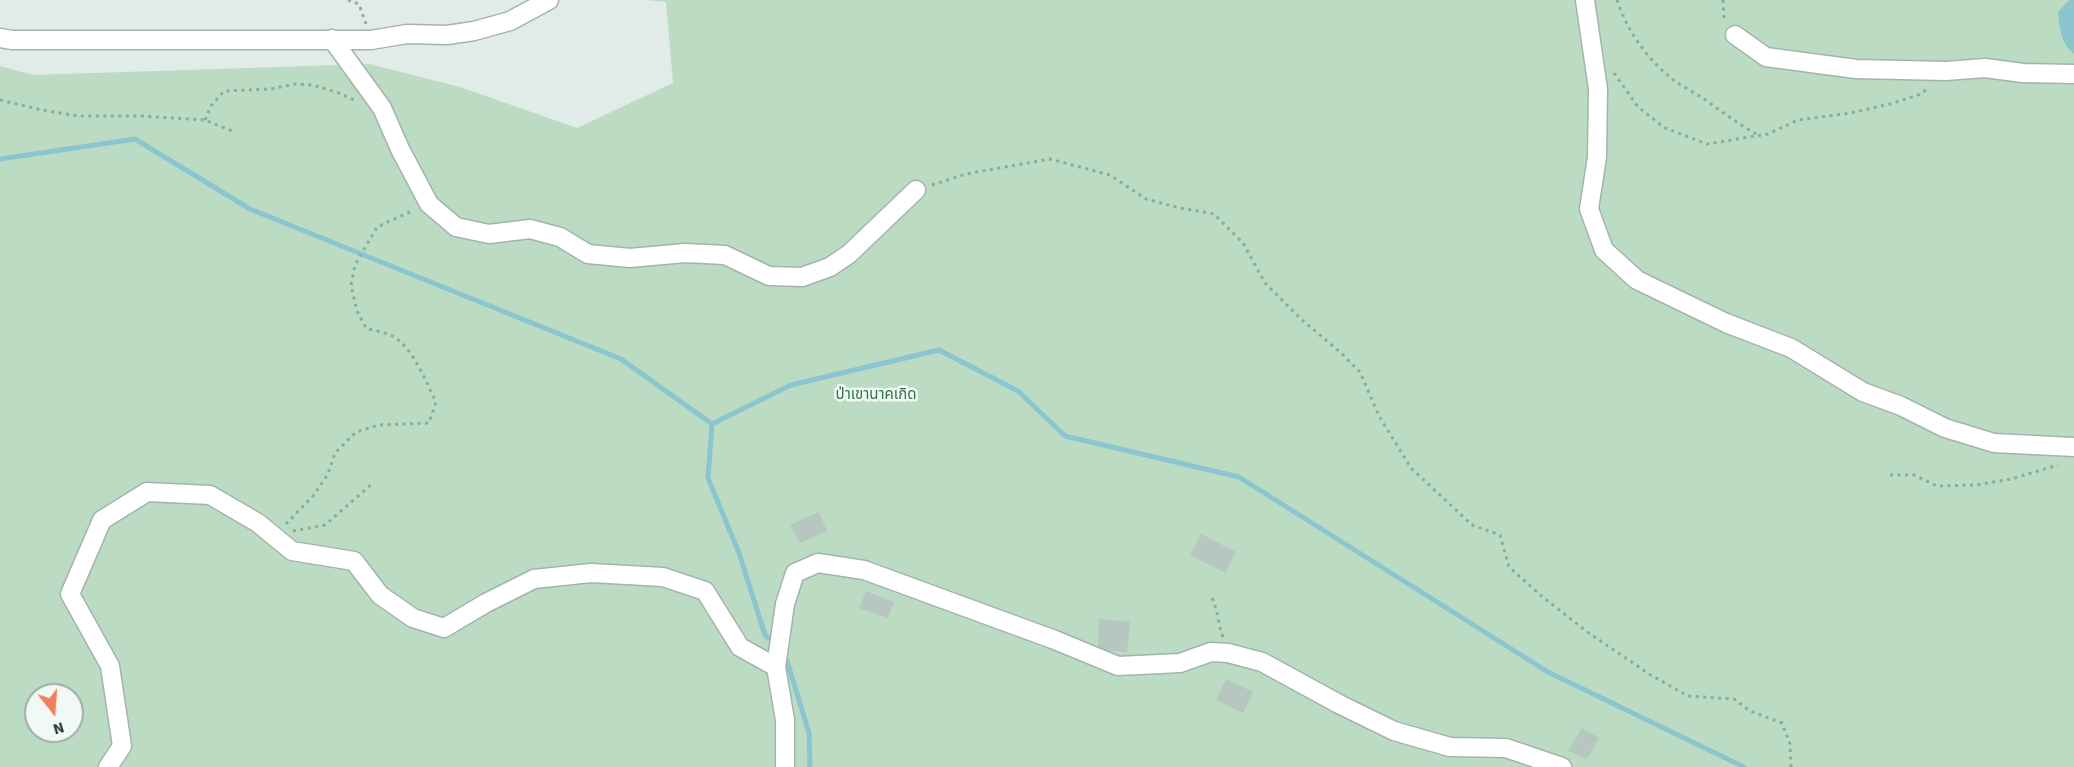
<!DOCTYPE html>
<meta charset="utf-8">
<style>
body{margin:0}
#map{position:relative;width:2074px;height:767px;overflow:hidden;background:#e1ebe7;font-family:"Source Sans 3",sans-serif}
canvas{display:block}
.north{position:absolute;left:24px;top:683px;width:60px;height:60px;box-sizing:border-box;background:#f2f8f5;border:2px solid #9faca8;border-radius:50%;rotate:163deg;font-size:16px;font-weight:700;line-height:24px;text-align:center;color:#223b34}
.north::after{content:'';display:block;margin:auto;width:21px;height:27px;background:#ed7f5d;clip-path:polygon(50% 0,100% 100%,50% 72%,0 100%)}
</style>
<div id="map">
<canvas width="2074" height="767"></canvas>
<div class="north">N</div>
</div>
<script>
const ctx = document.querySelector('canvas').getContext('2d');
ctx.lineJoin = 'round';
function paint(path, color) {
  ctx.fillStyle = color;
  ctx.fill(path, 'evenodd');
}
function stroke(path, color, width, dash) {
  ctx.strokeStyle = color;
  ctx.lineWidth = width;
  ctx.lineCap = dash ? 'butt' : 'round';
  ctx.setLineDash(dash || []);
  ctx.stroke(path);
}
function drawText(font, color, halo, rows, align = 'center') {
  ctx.font = font + ' "Source Sans 3","Noto Sans Thai",sans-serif';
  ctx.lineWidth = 5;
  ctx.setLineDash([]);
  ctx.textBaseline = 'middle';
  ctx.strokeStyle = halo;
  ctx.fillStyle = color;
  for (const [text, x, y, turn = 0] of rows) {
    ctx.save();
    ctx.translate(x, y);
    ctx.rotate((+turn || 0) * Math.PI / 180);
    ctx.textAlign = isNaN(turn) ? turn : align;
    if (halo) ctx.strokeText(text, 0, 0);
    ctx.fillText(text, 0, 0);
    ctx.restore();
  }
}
paint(new Path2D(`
 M647 0H2074V767H0V66L33 75 369 64 460 87 577 128 673 83 666 2ZM36 695H72V731H36Z`), '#bbdcc3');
paint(new Path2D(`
 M2069 0H2074V54C2060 42 2060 29 2058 12Z`), '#8bc5cf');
stroke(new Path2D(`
 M0 159 135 139 250 209 621 359 712 424 791 385 939 350 1018 391 1065 436 1239 477 1548 672 1744 767
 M712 424 708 478 739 553 765 635 768 638
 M787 661 809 733 810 767`), '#8bc5cf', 5);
paint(new Path2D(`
 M819 512 827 531 800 543 790 525Z
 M1201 534 1236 552 1225 573 1190 555Z
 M866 591 894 602 888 618 859 608Z
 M1099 619 1130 622 1127 652 1098 650Z
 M1226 679 1253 692 1243 713 1216 700Z
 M1582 728 1599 738 1587 759 1568 751Z`), '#b7c6c0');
const minor = new Path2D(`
 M1585 0 1598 89 1597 157 1589 209 1604 250 1637 280 1726 323 1791 348 1863 392 1901 406 1945 428 1994 443 2074 447
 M1735 35 1766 57 1856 69 1946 71 1985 68 2023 73 2074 74
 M0 38 12 40H371L407 34 447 35 474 31 510 21 549 0
 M332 39 382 108 400 149 429 204 456 227 489 234 530 229 560 237 588 254 630 258 685 253 725 255 769 276 802 277 830 267 849 254 916 190
 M108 767 122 746 110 666 70 594 102 520 147 492 210 495 258 523 292 551 354 561 380 595 413 618 444 628 486 603 534 579 591 573 663 577 705 591 740 647 776 667
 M785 767V720L776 667 785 604 795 573 818 563 864 570 1055 640 1118 666 1180 663 1211 652 1228 653 1262 662 1339 704 1394 731 1450 747 1506 748 1562 767`);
stroke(minor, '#a4b3ae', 21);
stroke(new Path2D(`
 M348 0 359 4 366 24
 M1617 0C1627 31 1649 62 1675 81 1685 88 1697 94 1707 101 1723 113 1739 124 1756 134
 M1723 0 1724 17 1726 21
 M1614 73 1638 107 1665 128 1707 144 1768 134 1798 120 1851 113 1890 104 1921 94 1928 88
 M0 100 42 110 78 116H141L205 120 232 131
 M205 120 211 106 224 91 271 89 295 84 313 85 339 93 354 100
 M932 185 966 174 1050 159 1110 175 1146 199 1180 208 1214 214 1243 243 1265 283 1301 319 1340 352 1360 372 1379 416 1411 468 1472 525 1500 535 1509 567 1544 598 1586 631 1649 674 1688 696 1734 699 1750 711 1782 723 1790 744 1791 767
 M1890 475H1914L1937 486 1976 485 2011 479 2058 465
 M286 524 313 496 328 474 335 453 356 432 379 425 429 423 436 402C426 382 413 348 394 337 387 332 374 331 366 328L357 311 351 285 355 265 377 227 414 210
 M293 531 325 525 373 483
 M1212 598C1218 611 1218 624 1223 637`), '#83aea0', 3, [3, 4.5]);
stroke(minor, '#fff', 18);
drawText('15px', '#2e7147', '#f2f8f5', [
 ["ป่าเขานาคเกิด",876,396]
]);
</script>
